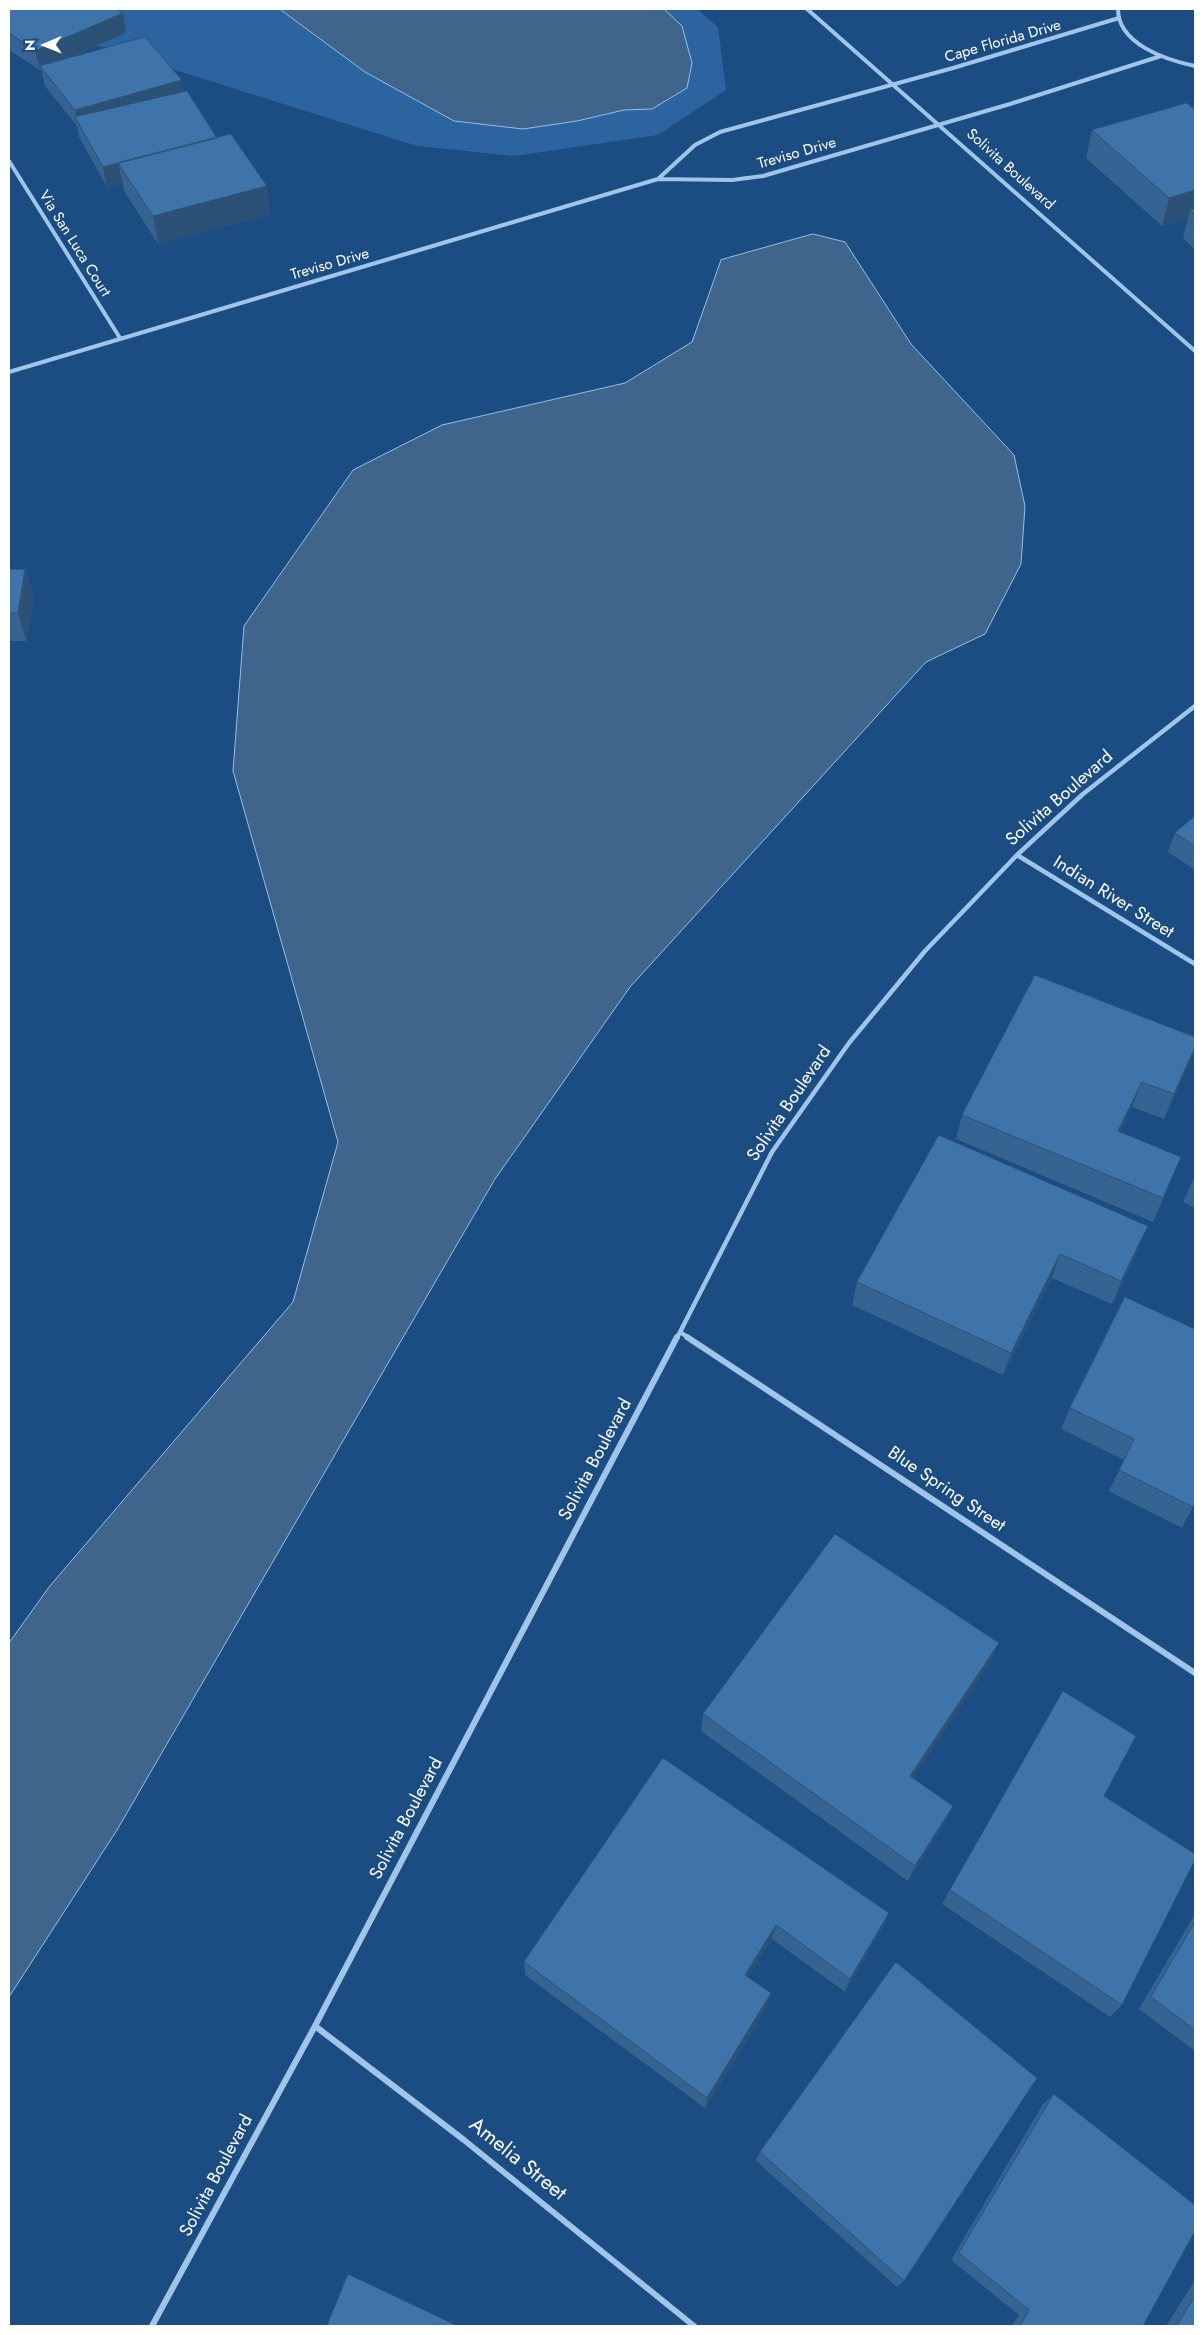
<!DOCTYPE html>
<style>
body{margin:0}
#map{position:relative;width:1204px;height:2335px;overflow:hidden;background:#1b4c82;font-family:Jost,sans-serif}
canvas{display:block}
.frame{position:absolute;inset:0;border:10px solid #fff;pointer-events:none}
.north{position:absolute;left:20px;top:20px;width:50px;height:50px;-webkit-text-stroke:4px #1b4c82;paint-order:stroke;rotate:269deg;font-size:14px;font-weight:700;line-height:20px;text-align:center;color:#fff}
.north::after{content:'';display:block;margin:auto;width:18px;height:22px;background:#fff;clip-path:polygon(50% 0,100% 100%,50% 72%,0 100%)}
</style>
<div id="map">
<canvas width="1204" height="2335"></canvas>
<div class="frame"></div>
<div class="north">N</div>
</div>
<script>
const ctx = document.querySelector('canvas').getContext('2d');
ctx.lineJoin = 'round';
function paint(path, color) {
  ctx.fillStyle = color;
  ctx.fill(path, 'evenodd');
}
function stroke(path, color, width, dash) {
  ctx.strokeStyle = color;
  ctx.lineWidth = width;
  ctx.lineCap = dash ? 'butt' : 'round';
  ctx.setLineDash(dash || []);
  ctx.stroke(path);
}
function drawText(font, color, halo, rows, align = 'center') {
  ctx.font = font + ' Jost,sans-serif';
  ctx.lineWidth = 4;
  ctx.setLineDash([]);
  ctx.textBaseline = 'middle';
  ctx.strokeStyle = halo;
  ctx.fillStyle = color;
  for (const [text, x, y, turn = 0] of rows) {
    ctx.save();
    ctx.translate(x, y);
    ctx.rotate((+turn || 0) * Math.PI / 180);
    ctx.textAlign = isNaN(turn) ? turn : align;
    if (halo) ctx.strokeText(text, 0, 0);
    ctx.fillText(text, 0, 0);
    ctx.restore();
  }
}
paint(new Path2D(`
 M25 9H697L718 27 726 90 658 135 514 156 417 146 70 37Z`), '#2b649f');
const water = new Path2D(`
 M280 9H664L682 26 692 63 687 88 652 109 624 110 577 121 523 129 454 121 365 72Z
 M813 234 845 242 911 344 1014 455 1025 506 1021 564 985 634 926 662 630 987 495 1179 117 1830 9 1997V1643L49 1587 293 1302 338 1142 233 771 244 626 353 470 442 425 625 383 692 342 721 260Z`);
paint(water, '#40658c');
stroke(water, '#93c0ec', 1);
stroke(new Path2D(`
 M807 9 1195 351
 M1118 9C1118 44 1166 60 1195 66
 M9 161 120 338
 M658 179 695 145 720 132 953 68 1119 18
 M9 372 658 179 732 180 763 176 1010 104 1161 56`), '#a0c5ea', 4);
stroke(new Path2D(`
 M1017 855 1195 964
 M680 1332 689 1338
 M677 1338 772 1152 849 1043 925 951 1017 855 1083 794 1195 706`), '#a0c5ea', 4.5);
stroke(new Path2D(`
 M687 1337 1195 1673
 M315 2026 464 2140 694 2326
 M152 2326 315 2026 677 1337`), '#a0c5ea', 6);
paint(new Path2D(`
 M9 9 123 13 126 33 69 58 182 80 184 92 271 214 158 244 124 191 123 183 107 187 79 137 77 126 45 86 41 70H40L9 50Z
 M1195 97V250L1183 238 1188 218 1162 226 1086 158 1092 130 1193 108Z
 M9 569H25L34 597 26 641H9Z
 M1195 816V870L1168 852 1175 833Z
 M1195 1037V1049L1189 1064 1164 1119 1132 1107 1120 1132 1181 1157 1153 1222 956 1139 962 1115Z
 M939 1135 1138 1250 1112 1304 1052 1278 1003 1375 852 1305 857 1282Z
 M1195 1176V1208L1183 1202Z
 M1125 1297 1193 1507 1182 1528 1109 1491 1124 1460 1061 1429 1070 1408Z
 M991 1661 913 1778 953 1806 945 1822 908 1881 701 1731 703 1714Z
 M663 1758 889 1913 883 1927 845 1992 772 1939 748 1977 768 2006 705 2108 525 1975 524 1962Z
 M1104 1796 1122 2005 1110 2017 942 1904 950 1890Z
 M1195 1914V2051L1139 2009Z
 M1054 2094 1143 2326H1012L1019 2315 951 2260 1043 2104Z
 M760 2152 904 2281 897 2287 756 2161Z
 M1195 2280V2326H1166Z`), '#366492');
paint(new Path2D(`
 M123 13 126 33 43 69 40 66 41 70H40L35 51Z
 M182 80 185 100 78 123 75 110Z
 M118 163 123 183 107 187 103 167Z
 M267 186 271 214 158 244 153 216Z
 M1195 190V215L1190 210 1188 218 1162 226 1169 198Z
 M9 313 11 322 9 323Z
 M25 569 34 597 26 641 18 613Z
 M1195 1047 1189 1064 1164 1119 1174 1094Z
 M1142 1082 1132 1107 1109 1156 1118 1131Z
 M1148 1226 1138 1250 1112 1304 1121 1281Z
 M1060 1254 1052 1278 1003 1375 1011 1353Z
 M999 1643 991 1661 904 1792 910 1776Z
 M953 1806 945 1822 908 1881 915 1866Z
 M889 1913 883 1927 845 1992 850 1979Z
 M776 1925 772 1939 742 1988 745 1975Z
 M771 1993 768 2006 705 2108 707 2098Z`), '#2c5177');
const building = new Path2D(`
 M9 9H116L123 13 35 51 9 33Z
 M145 37 182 80 75 110 40 66Z
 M187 91 217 138 103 167 75 117Z
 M1187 103 1195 110V190L1169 198 1092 130Z
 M231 134 267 186 153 216 118 163Z
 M1195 209V215L1190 210Z
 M9 569H25L18 613H9Z
 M1195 816V846L1175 833Z
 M1035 975 1195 1037V1047L1174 1094 1142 1082 1118 1131 1181 1157 1163 1198 962 1115Z
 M939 1135 1148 1226 1121 1281 1060 1254 1011 1353 857 1282Z
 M1125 1297 1195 1329V1503L1193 1507 1119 1470 1134 1439 1070 1408Z
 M835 1534 999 1643 910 1776 953 1806 915 1866 703 1714Z
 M1063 1691 1136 1736 1104 1796 1195 1854V1860L1122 2005 950 1890Z
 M663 1758 889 1913 850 1979 776 1925 745 1975 771 1993 707 2098 524 1962Z
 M1195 1922V2030L1151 1997Z
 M896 1962 1037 2078 904 2281 760 2152Z
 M1054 2094 1195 2205V2231L1143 2326H1020L1029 2310 959 2253Z
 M348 2274 458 2326H327Z
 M1195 2296V2326H1177Z`);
paint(building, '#3f74aa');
stroke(building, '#2c5177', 1);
drawText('15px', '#fff', '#1b4c82', [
 ["Cape Florida Drive",1003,42,-16],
 ["Treviso Drive",797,154,-16],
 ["Solivita Boulevard",1010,170,42],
 ["Via San Luca Court",74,244,58],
 ["Treviso Drive",330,265,-16]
]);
drawText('18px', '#fff', '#1b4c82', [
 ["Solivita Boulevard",1060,799,-41],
 ["Indian River Street",1113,898,32],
 ["Solivita Boulevard",790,1104,-56],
 ["Solivita Boulevard",596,1460,-62],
 ["Blue Spring Street",946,1490,34],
 ["Solivita Boulevard",407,1819,-62],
 ["Solivita Boulevard",217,2176,-62]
]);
drawText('21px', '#fff', '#1b4c82', [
 ["Amelia Street",517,2160,39]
]);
</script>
